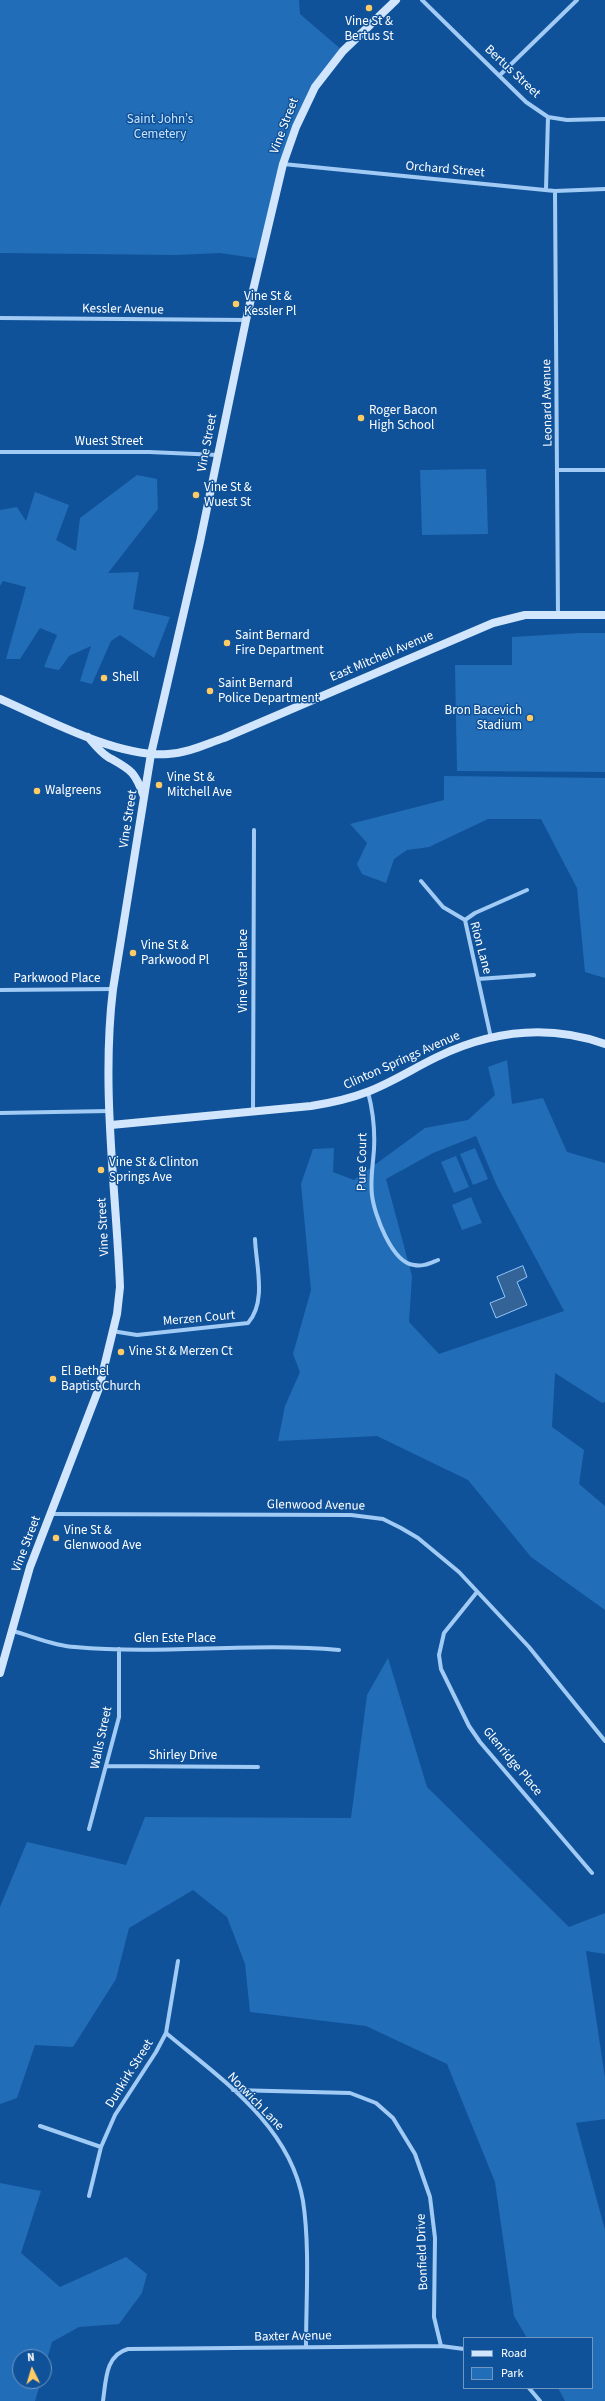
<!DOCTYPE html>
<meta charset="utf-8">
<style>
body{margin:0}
#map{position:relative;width:605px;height:2401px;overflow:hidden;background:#105299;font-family:"Source Sans 3",sans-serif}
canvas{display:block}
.legend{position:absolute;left:463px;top:2337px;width:130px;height:52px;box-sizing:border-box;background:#105299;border:1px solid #7097c2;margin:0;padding:5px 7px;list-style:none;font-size:12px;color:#fff}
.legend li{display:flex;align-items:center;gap:8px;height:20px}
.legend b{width:20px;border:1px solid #7097c2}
.north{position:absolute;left:12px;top:2349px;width:40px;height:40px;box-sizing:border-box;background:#105299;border:1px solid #7097c2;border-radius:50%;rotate:355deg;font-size:11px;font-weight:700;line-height:16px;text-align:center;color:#fff}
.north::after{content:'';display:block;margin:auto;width:14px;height:18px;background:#ffcb64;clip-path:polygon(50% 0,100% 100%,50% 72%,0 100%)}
</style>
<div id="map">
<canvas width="605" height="2401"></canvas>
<ul class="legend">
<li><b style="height:5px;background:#d1e6fd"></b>Road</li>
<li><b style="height:11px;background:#226db8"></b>Park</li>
</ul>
<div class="north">N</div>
</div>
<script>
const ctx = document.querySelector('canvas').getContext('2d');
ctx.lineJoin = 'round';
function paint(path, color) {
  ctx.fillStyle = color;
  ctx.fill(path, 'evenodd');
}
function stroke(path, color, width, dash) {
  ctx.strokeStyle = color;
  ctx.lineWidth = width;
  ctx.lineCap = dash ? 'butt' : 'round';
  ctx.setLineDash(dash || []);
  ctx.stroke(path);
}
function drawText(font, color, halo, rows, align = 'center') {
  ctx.font = font + ' "Source Sans 3",sans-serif';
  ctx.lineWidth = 3;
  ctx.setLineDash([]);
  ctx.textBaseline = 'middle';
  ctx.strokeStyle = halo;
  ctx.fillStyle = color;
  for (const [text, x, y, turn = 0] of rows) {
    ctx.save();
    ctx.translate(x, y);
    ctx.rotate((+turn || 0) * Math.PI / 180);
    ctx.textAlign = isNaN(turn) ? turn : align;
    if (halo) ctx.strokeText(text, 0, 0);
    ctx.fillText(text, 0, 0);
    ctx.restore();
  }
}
paint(new Path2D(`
 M0 0H299L300 14 343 51 325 73 296 127 261 259 220 253 176 255 0 253Z
 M486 469 488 534 422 535 420 470Z
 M137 475 157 479 158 509 108 573 139 572 133 609 170 617 154 658 120 635 111 641 92 684 80 681 91 646 69 656 59 670 44 667 57 635 40 628 20 659H6L26 587 3 581 0 586V510L17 507 26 521 35 492 69 505 56 540 76 551 80 518Z
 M579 633H605V772L457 771 455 665H512V637Z
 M444 776 605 778V978L585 972 577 888 541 819H488L429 847 407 850 394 859 386 883 362 874 357 864 367 843 350 824 444 800Z
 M507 1060 512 1104 543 1098 567 1152 605 1163V1402L602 1403 555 1373 552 1427 584 1450 579 1484 605 1506V1610L531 1557 468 1480 377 1436 278 1441 285 1406 300 1372 293 1354 311 1290 301 1184 313 1149 334 1148 333 1172 354 1180 425 1128 468 1120 495 1095 488 1067ZM476 1136 497 1186 564 1311 439 1354 409 1322 412 1276 386 1179 433 1153Z
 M475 1148 488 1179 473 1185 460 1154Z
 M456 1156 469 1187 454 1193 441 1162Z
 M471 1197 482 1223 462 1230 452 1205Z
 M388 1658 427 1787 569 1927 605 1913V1954L586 1951 605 2078V2119L576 2123 605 2230V2401H565L558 2388H592V2338H527L514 2316 495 2182 447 2064 366 2026 250 2012 245 1964 227 1917 193 1890 129 1928 116 1979 73 2047 35 2045 17 2098 0 2104V1907L27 1842 126 1865 145 1817 351 1818 367 1695Z
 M0 2183 41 2191 21 2253 60 2287 126 2257 147 2274 142 2293 119 2324 79 2327 52 2342 44 2370V2357H20V2381H41L35 2401H0Z`), '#226db8');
const water = new Path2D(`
 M523 1266 527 1277 517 1282 527 1305 496 1318 490 1303 505 1297 497 1277Z`);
paint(water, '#346497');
stroke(water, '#92c6f8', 1);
stroke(new Path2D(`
 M422 0 526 102 548 117 567 120 605 119
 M500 75 577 0
 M283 164 555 191 605 189
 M546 189 548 117
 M555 191 558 615
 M0 318 246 320
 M0 452H149L218 455
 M558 470H605
 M421 881 443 907 465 920 491 1038
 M465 920 475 913 527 890
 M478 979 534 975
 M0 990 113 989
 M368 1092C373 1111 375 1130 374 1149 373 1165 370 1180 372 1195 374 1214 392 1263 414 1265 423 1267 430 1263 438 1260
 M253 1112 254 830
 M0 1113 109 1111
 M112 1331 137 1335 248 1323C267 1302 256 1265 255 1239
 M52 1514 351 1515 383 1519 401 1528 418 1538 459 1572 529 1647 605 1741
 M477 1592 444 1633 439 1655 441 1669 469 1726 480 1742 592 1873
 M13 1631C32 1636 54 1646 75 1647 163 1655 252 1642 339 1650
 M107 1766 258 1767
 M89 1829 119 1717V1649
 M166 2033C221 2079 290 2125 303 2201 310 2246 306 2301 306 2347
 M233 2090 350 2093 376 2103 393 2118 415 2154 430 2197 435 2238 434 2317 441 2346
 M40 2126 101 2147
 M89 2196 101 2147 115 2115 156 2052 166 2033 178 1961
 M529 2388 540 2401
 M103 2401C106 2381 105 2355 128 2349L441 2346 464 2349`), '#a1cbf5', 4);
stroke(new Path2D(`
 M0 699C46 719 118 758 168 754 188 753 206 744 224 738L493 623 525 615H605
 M88 737C94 744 101 753 108 757 131 770 135 771 144 797
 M111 1125 311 1106C330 1103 349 1099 367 1092 391 1083 414 1068 437 1057 491 1031 548 1024 605 1044
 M0 1673 30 1567 99 1388 117 1314 120 1287C116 1189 101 1088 113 989L151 754 200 542 246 320 283 164 296 127 315 87 343 51 396 0`), '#d1e6fd', 8);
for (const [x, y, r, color] of [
 [369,8,4,"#ffcb64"],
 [236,304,4,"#ffcb64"],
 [361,418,4,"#ffcb64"],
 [196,495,4,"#ffcb64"],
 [227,643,4,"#ffcb64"],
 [104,678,4,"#ffcb64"],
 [210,691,4,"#ffcb64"],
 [530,718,4,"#ffcb64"],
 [159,785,4,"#ffcb64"],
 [37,791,4,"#ffcb64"],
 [133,953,4,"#ffcb64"],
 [101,1170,4,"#ffcb64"],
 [121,1352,4,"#ffcb64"],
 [53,1379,4,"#ffcb64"],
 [56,1538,4,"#ffcb64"]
]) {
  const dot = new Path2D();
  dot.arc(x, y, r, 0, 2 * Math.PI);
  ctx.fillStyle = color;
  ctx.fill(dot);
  stroke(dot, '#105299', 1.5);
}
drawText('13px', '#fff', '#105299', [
 ["Vine St &",369,22,"center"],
 ["Bertus St",369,37,"center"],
 ["Vine St &",244,297],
 ["Kessler Pl",244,312],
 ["Roger Bacon",369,411],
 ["High School",369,426],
 ["Vine St &",204,488],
 ["Wuest St",204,503],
 ["Saint Bernard",235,636],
 ["Fire Department",235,651],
 ["Shell",112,678],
 ["Saint Bernard",218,684],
 ["Police Department",218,699],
 ["Bron Bacevich",522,711,"right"],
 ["Stadium",522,726,"right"],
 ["Vine St &",167,778],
 ["Mitchell Ave",167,793],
 ["Walgreens",45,791],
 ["Vine St &",141,946],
 ["Parkwood Pl",141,961],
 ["Vine St & Clinton",109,1163],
 ["Springs Ave",109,1178],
 ["Vine St & Merzen Ct",129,1352],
 ["El Bethel",61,1372],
 ["Baptist Church",61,1387],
 ["Vine St &",64,1531],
 ["Glenwood Ave",64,1546]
], 'left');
drawText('13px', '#fff', '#105299', [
 ["Bertus Street",512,72,43],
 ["Vine Street",285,126,-69],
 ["Orchard Street",445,170,5],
 ["Kessler Avenue",123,310,1],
 ["Leonard Avenue",548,403,-91],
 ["Wuest Street",109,442],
 ["Vine Street",208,443,-79],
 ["East Mitchell Avenue",382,657,-23],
 ["Vine Street",129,819,-81],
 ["Rion Lane",480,948,75],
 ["Vine Vista Place",244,971,-90],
 ["Parkwood Place",57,979],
 ["Clinton Springs Avenue",402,1061,-24],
 ["Pure Court",363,1162,-89],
 ["Vine Street",104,1227,-93],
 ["Merzen Court",199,1319,-5],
 ["Glenwood Avenue",316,1506,1],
 ["Vine Street",27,1544,-69],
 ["Glen Este Place",175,1639],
 ["Walls Street",102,1738,-78],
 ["Shirley Drive",183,1756],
 ["Glenridge Place",512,1762,50],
 ["Dunkirk Street",130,2074,-58],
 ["Norwich Lane",255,2102,46],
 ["Bonfield Drive",423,2252,-92],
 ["Baxter Avenue",293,2337,-1]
]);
drawText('13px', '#c9e4fe', '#105299', [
 ["Saint John’s",160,120],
 ["Cemetery",160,135]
]);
</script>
